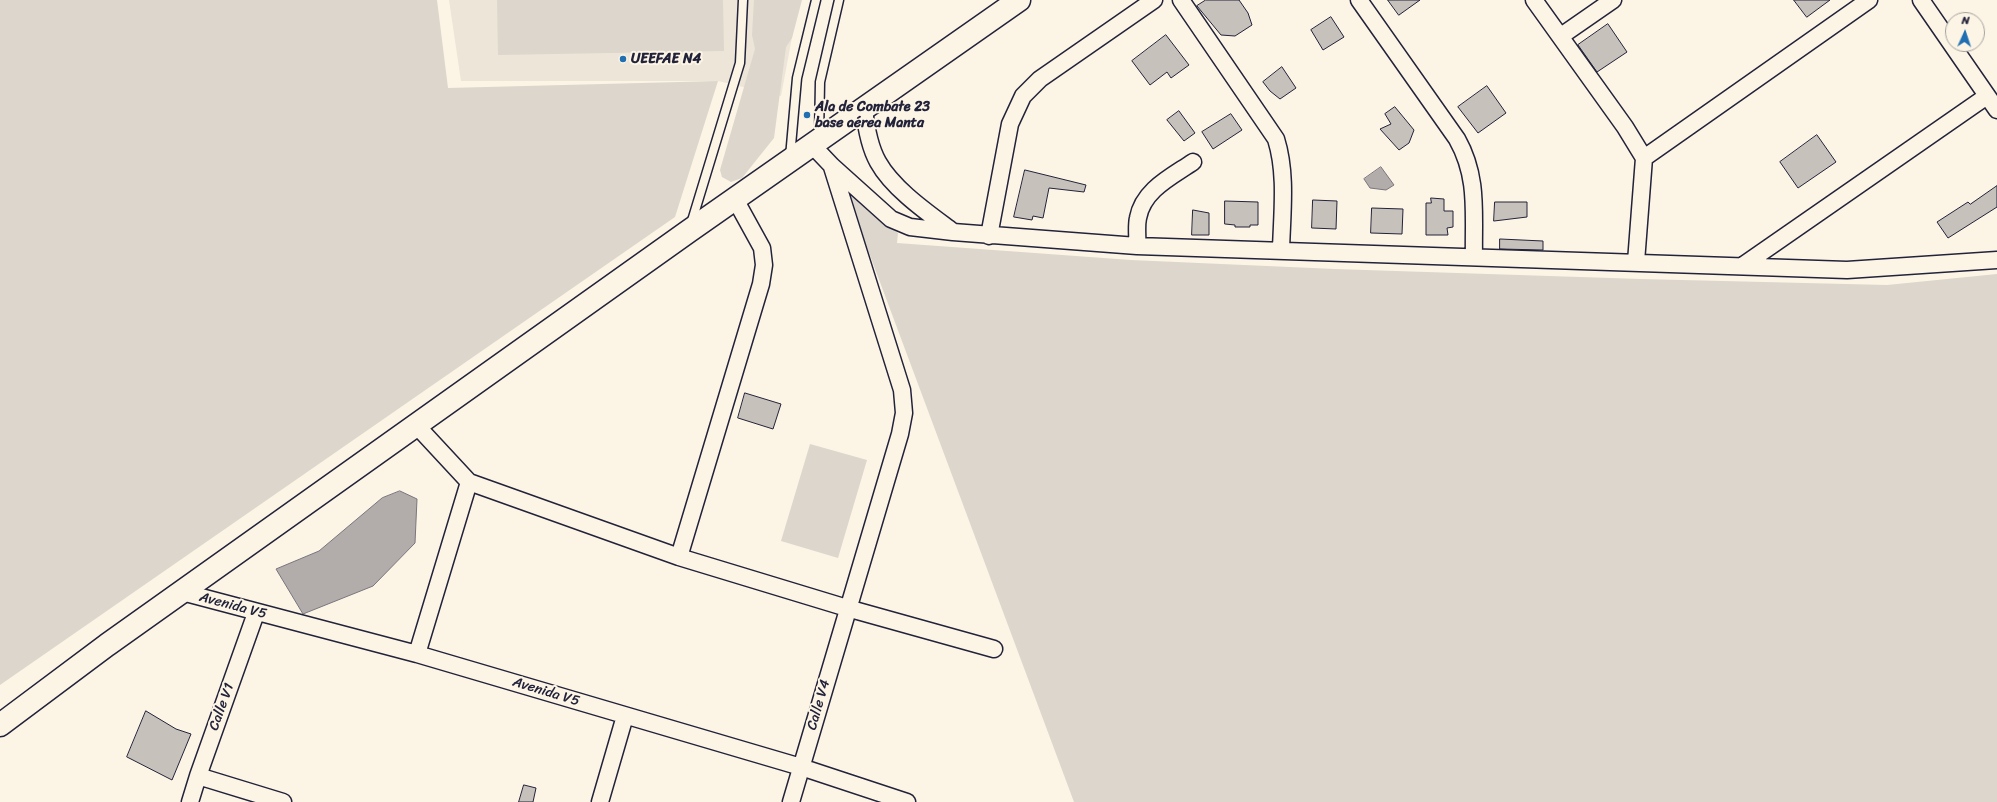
<!DOCTYPE html>
<meta charset="utf-8">
<style>
body{margin:0}
#map{position:relative;width:1997px;height:802px;overflow:hidden;background:#fcf5e5;font-family:Sriracha,sans-serif}
canvas{display:block}
.north{position:absolute;left:1945px;top:12px;width:40px;height:40px;box-sizing:border-box;background:#fcf5e5;border:1px solid #a5a1a1;border-radius:50%;rotate:3deg;font-size:11px;font-weight:700;line-height:16px;text-align:center;color:#22223b}
.north::after{content:'';display:block;margin:auto;width:14px;height:18px;background:#1f6fb2;clip-path:polygon(50% 0,100% 100%,50% 72%,0 100%)}
</style>
<div id="map">
<canvas width="1997" height="802"></canvas>
<div class="north">N</div>
</div>
<script>
const ctx = document.querySelector('canvas').getContext('2d');
ctx.lineJoin = 'round';
function paint(path, color) {
  ctx.fillStyle = color;
  ctx.fill(path, 'evenodd');
}
function stroke(path, color, width, dash) {
  ctx.strokeStyle = color;
  ctx.lineWidth = width;
  ctx.lineCap = dash ? 'butt' : 'round';
  ctx.setLineDash(dash || []);
  ctx.stroke(path);
}
function drawText(font, color, halo, rows, align = 'center') {
  ctx.font = font + ' Sriracha,sans-serif';
  ctx.lineWidth = 4;
  ctx.setLineDash([]);
  ctx.textBaseline = 'middle';
  ctx.strokeStyle = halo;
  ctx.fillStyle = color;
  for (const [text, x, y, turn = 0] of rows) {
    ctx.save();
    ctx.translate(x, y);
    ctx.rotate((+turn || 0) * Math.PI / 180);
    ctx.textAlign = isNaN(turn) ? turn : align;
    if (halo) ctx.strokeText(text, 0, 0);
    ctx.fillText(text, 0, 0);
    ctx.restore();
  }
}
paint(new Path2D(`
 M449 0H799L781 96 718 81H461Z`), '#ece5d8');
paint(new Path2D(`
 M0 0H437L448 88 718 81 675 217 0 685Z
 M497 0H723L724 51 498 55Z
 M754 0H802L792 38 786 47 774 138 742 178 731 182 722 177 720 170 755 49 752 35Z
 M850 192 867 210 898 233 897 243 1131 260 1335 269 1641 279 1887 285 1997 274V802H1074L865 242Z
 M810 444 867 460 838 558 781 541Z`), '#dcd6cc');
const water = new Path2D(`
 M1381 167 1394 185 1386 190 1370 188 1364 179Z
 M400 491 417 499 415 543 373 586 303 614 276 569 319 551 382 498Z`);
paint(water, '#b2adab');
stroke(water, '#78757e', 1);
const building = new Path2D(`
 M1206 0H1239L1248 13 1252 25 1235 36 1221 35 1197 6Z
 M1388 0H1420L1399 15Z
 M1794 0H1830L1807 17Z
 M1331 17 1344 37 1323 50 1311 30Z
 M1608 24 1627 52 1597 72 1578 45Z
 M1166 35 1189 65 1171 78 1167 72 1150 85 1132 61Z
 M1282 67 1296 88 1280 99 1270 91 1263 82Z
 M1487 86 1506 113 1478 133 1458 107Z
 M1395 107 1414 130 1409 143 1399 150 1380 129 1391 124 1385 114Z
 M1179 111 1195 133 1184 141 1167 120Z
 M1231 114 1242 130 1213 149 1202 132Z
 M1817 135 1836 162 1798 188 1780 162Z
 M1025 170 1086 185 1084 192 1049 188 1043 218 1033 216 1032 220 1014 217Z
 M1997 186V207L1948 238 1937 222 1968 202 1970 204Z
 M1431 198 1444 199V211H1453V227L1447 228 1448 235H1426V203H1431Z
 M1313 200 1337 201 1336 229 1312 228Z
 M1225 201 1258 202V225H1250V227H1235V225L1225 224Z
 M1495 202H1527V217L1494 221Z
 M1372 208 1403 209 1402 234 1371 233Z
 M1193 210 1209 213V235H1192Z
 M1500 239 1543 241V250L1500 249Z
 M745 393 781 404 773 429 738 418Z
 M146 711 176 729 191 734 172 780 127 757Z
 M524 785 536 788 533 802H519Z`);
paint(building, '#c6c1bb');
stroke(building, '#22223b', 1);
const lane = new Path2D(`
 M819 137 820 82 839 0
 M790 157 797 78 816 0
 M691 224 740 63 743 0`);
const street = new Path2D(`
 M1181 0 1276 139C1287 174 1282 213 1281 250
 M1359 0 1457 139C1479 178 1473 214 1474 257
 M1534 0 1625 127 1644 158 1636 262
 M1921 0 1997 110
 M1561 36 1613 0
 M864 109C866 127 869 146 878 162 893 189 928 213 952 231
 M812 145 832 166 891 219 910 227 953 232 1137 246 1847 270 1997 260
 M1644 158 1869 0
 M989 236 1010 124 1023 96 1040 79 1154 0
 M1137 246C1138 237 1136 227 1138 218 1143 190 1171 177 1193 162
 M1742 266 1987 96
 M417 426 469 482 679 557 847 608 994 649
 M679 557 761 284 764 265 762 248 735 199
 M182 592 417 654 801 767 907 802
 M417 654 469 482
 M198 776 283 802
 M190 802 198 776 256 613
 M600 802 625 716
 M791 802 900 434 904 413 902 390 832 167`);
const secondary = new Path2D(`
 M0 725 107 645 689 231 1019 0`);
stroke(lane, '#22223b', 11);
stroke(street, '#22223b', 19);
stroke(secondary, '#22223b', 25);
stroke(lane, '#fcf5e5', 8);
stroke(street, '#fcf5e5', 16);
stroke(secondary, '#fcf5e5', 22);
for (const [x, y, r, color] of [
 [623,59,4,"#1f6fb2"],
 [807,115,4,"#1f6fb2"]
]) {
  const dot = new Path2D();
  dot.arc(x, y, r, 0, 2 * Math.PI);
  ctx.fillStyle = color;
  ctx.fill(dot);
  stroke(dot, '#fcf5e5', 1.5);
}
drawText('bold 14px', '#22223b', '#fcf5e5', [
 ["UEEFAE N4",631,59],
 ["Ala de Combate 23",815,107],
 ["base aérea Manta",815,123]
], 'left');
drawText('14px', '#22223b', '#fcf5e5', [
 ["Avenida V5",233,606,15],
 ["Avenida V5",546,692,17],
 ["Calle V4",819,705,-74],
 ["Calle V1",222,707,-70]
]);
</script>
